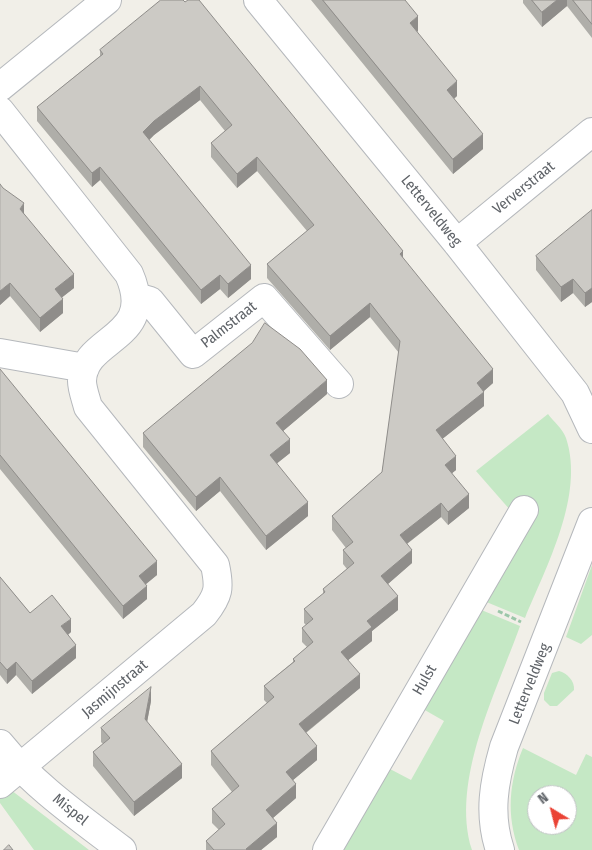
<!DOCTYPE html>
<style>
body{margin:0}
#map{position:relative;width:592px;height:850px;overflow:hidden;background:#f1efe8;font-family:"Fira Sans Condensed",sans-serif}
canvas{display:block}
.north{position:absolute;left:527px;top:785px;width:50px;height:50px;box-sizing:border-box;background:#fff;border:1px solid #bfc1c3;border-radius:50%;rotate:323deg;font-size:14px;font-weight:700;line-height:20px;text-align:center;color:#5f6368}
.north::after{content:'';display:block;margin:auto;width:18px;height:22px;background:#ea4335;clip-path:polygon(50% 0,100% 100%,50% 72%,0 100%)}
</style>
<div id="map">
<canvas width="592" height="850"></canvas>
<div class="north">N</div>
</div>
<script>
const ctx = document.querySelector('canvas').getContext('2d');
ctx.lineJoin = 'round';
function paint(path, color) {
  ctx.fillStyle = color;
  ctx.fill(path, 'evenodd');
}
function stroke(path, color, width, dash) {
  ctx.strokeStyle = color;
  ctx.lineWidth = width;
  ctx.lineCap = dash ? 'butt' : 'round';
  ctx.setLineDash(dash || []);
  ctx.stroke(path);
}
function drawText(font, color, halo, rows, align = 'center') {
  ctx.font = font + ' "Fira Sans Condensed",sans-serif';
  ctx.lineWidth = 4;
  ctx.setLineDash([]);
  ctx.textBaseline = 'middle';
  ctx.strokeStyle = halo;
  ctx.fillStyle = color;
  for (const [text, x, y, turn = 0] of rows) {
    ctx.save();
    ctx.translate(x, y);
    ctx.rotate((+turn || 0) * Math.PI / 180);
    ctx.textAlign = isNaN(turn) ? turn : align;
    if (halo) ctx.strokeText(text, 0, 0);
    ctx.fillText(text, 0, 0);
    ctx.restore();
  }
}
paint(new Path2D(`
 M548 414C553 421 563 429 566 438 585 495 546 567 525 618L484 601 511 511 476 471Z
 M592 565V635L581 644 566 637Z
 M479 609 520 626C497 691 450 781 472 850H342L390 769 411 780 444 721 423 709Z
 M559 671C567 673 575 681 574 690L557 706H550L544 700V693L552 673Z
 M523 748 576 775 586 754 592 757V850H519C506 815 509 782 523 748ZM537 795H567V825H537Z
 M11 790 89 850H34L0 803V799Z`), '#c5e8c5');
const minor = new Path2D(`
 M258 0 457 243 575 393 592 429
 M0 87 107 0
 M0 111 129 274C158 340 83 336 82 381 82 389 86 399 88 407L215 565C220 588 219 595 204 614L0 784
 M457 243 592 132
 M136 297 150 301 193 354 264 298 339 384
 M0 353 85 368
 M0 744C34 786 79 817 122 850
 M327 850 524 510
 M500 850C488 814 494 782 504 747L592 522`);
stroke(minor, '#b5b8bc', 30);
stroke(new Path2D(`
 M498 611 521 622`), '#9cc7a9', 3, [5, 2.5]);
stroke(minor, '#fff', 28);
paint(new Path2D(`
 M161 0 403 259 493 383 484 391V406L442 439 456 470 452 473 469 508 448 525 441 517 407 544 412 563 388 584 398 610 372 631V641L348 660 360 688 306 733 317 760 293 780 296 798 273 818 277 837 261 850H206V841L219 830 212 823V809L232 792 211 765V751L267 703 264 700V686L293 662V659L307 647 302 642V628L306 625 304 623V609L323 594V589L347 569 343 564V550L346 548 332 530V516L382 472 399 353 370 317 330 350 267 278V264L307 231 257 171 237 188 211 157V143L225 131 200 100 154 135 149 140 251 279 228 298 220 289 201 304 100 180 92 187 37 121V107L100 56V50Z
 M311 0H405L418 31 417 32 457 96 454 99 483 149 453 174Z
 M523 0H592V38L567 6 542 27 523 3Z
 M592 210V302L585 307 573 293 561 302 536 270V256Z
 M24 214 74 288 62 297 63 313 40 332 10 296 0 305Z
 M0 369 157 575 145 584 147 599 123 619 0 469Z
 M327 394 283 431 290 453 277 463 308 516 266 550 220 491 196 511 143 447V433Z
 M0 577 30 613 71 632 68 635 76 658 32 694 16 675 7 684 0 675Z
 M151 701 147 722 182 778 134 816 93 766V752L103 744 101 742V728Z`), '#afaea9');
paint(new Path2D(`
 M557 0H567V6L542 27V12Z
 M418 16V31L410 37V23Z
 M457 81V96L447 104V90Z
 M200 86V100L154 135 143 146V132L154 121Z
 M483 134V149L453 174V159Z
 M257 157V171L237 188V174Z
 M100 167V180L92 187V173Z
 M24 203V217L20 209Z
 M403 251V265L400 254Z
 M251 265V279L228 298V284Z
 M74 274V288L55 303V289Z
 M220 275V289L201 304V290Z
 M573 279V293L561 302V287Z
 M10 283V296L0 305V291Z
 M592 288V302L585 307V293Z
 M63 299V313L40 332V318Z
 M370 303V317L330 350V336Z
 M493 369V383L477 397V383Z
 M327 380V394L276 437V423Z
 M484 392V406L436 444V430Z
 M290 439V453L270 469V455Z
 M456 456V470L445 479V465Z
 M220 477V491L196 511V497Z
 M469 494V508L448 525V512Z
 M308 502V516L266 550V536Z
 M441 503V517L400 549V535Z
 M412 550V563L381 590V576Z
 M157 561V575L139 590V576Z
 M147 586V599L123 619V606Z
 M398 596V610L372 631V641L341 666V652L367 621Z
 M71 619V632L61 640V626Z
 M76 645V658L32 694V681Z
 M16 662V675L7 684V670Z
 M360 674V688L299 738V724Z
 M151 687V701L145 733V719Z
 M317 746V760L286 786V772Z
 M182 764V778L134 816V802Z
 M296 784V798L266 824V810Z
 M277 823V837L261 850H246V849Z`), '#8f8d8a');
const building = new Path2D(`
 M161 0H183L185 2 188 0H199L403 251 400 254 493 369 477 383 484 392 436 430 456 456 445 465 469 494 448 512 441 503 400 535 412 550 381 576 398 596 367 621 372 627 341 652 360 674 299 724 317 746 286 772 296 784 266 810 277 823 246 849 247 850H214L206 841 225 824 212 809 239 786 211 751 274 697 264 686 295 661 293 659 313 642 302 628 313 619 304 609 325 592 323 589 354 563 343 550 353 542 332 516 382 472 400 341 370 303 330 336 267 264 314 225 257 157 237 174 211 143 232 125 200 86 154 121 143 132 251 265 228 284 220 275 201 290 100 167 92 173 37 107 103 54 100 50Z
 M323 0H405L418 16 410 23 457 81 447 90 483 134 453 159Z
 M532 0H557L542 12Z
 M573 0H592V24Z
 M0 184 3 188 24 203 20 209 74 274 55 289 63 299 40 318 10 283 0 291Z
 M592 210V288L585 293 573 279 561 287 536 256Z
 M265 323 300 349 327 380 276 423 290 439 270 455 308 502 266 536 220 477 196 497 143 433 252 343Z
 M0 369 157 561 139 576 147 586 123 606 0 455Z
 M0 577 30 613 52 595 71 619 61 626 76 645 32 681 16 662 7 670 0 662Z
 M151 687 145 719 182 764 134 802 93 752 110 738 101 728Z
 M9 845 13 850H4Z`);
paint(building, '#cccac5');
stroke(building, '#8f8d8a', 1);
drawText('15px', '#5f6368', '#fff', [
 ["Ververstraat",524,188,-39],
 ["Letterveldweg",431,211,51],
 ["Palmstraat",229,325,-38],
 ["Hulst",425,680,-60],
 ["Letterveldweg",530,684,-68],
 ["Jasmijnstraat",115,689,-40],
 ["Mispel",70,810,39]
]);
</script>
